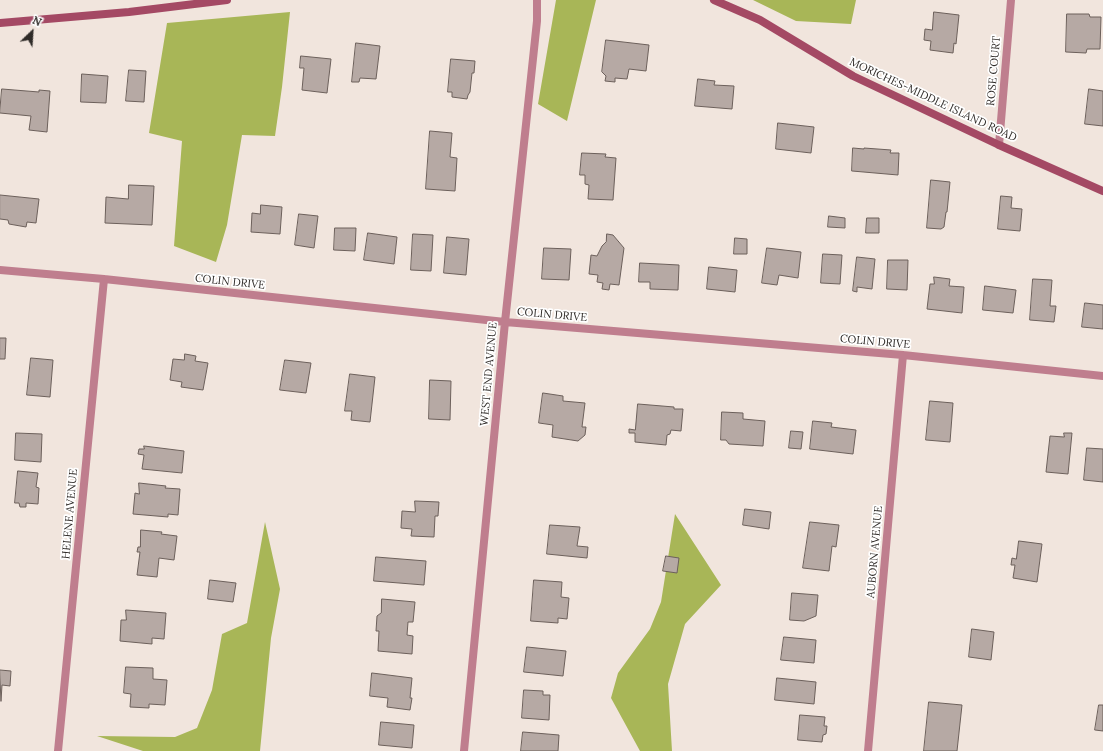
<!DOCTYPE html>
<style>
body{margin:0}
#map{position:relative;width:1103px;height:751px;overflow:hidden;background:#f1e5dd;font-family:Lora,serif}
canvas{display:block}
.north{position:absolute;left:12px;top:12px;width:40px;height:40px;-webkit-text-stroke:3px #fff;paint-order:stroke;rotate:25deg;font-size:11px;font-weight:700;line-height:16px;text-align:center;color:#2f2b28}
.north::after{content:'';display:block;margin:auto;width:14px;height:18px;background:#2f2b28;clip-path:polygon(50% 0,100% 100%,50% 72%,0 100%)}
</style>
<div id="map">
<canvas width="1103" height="751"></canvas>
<div class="north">N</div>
</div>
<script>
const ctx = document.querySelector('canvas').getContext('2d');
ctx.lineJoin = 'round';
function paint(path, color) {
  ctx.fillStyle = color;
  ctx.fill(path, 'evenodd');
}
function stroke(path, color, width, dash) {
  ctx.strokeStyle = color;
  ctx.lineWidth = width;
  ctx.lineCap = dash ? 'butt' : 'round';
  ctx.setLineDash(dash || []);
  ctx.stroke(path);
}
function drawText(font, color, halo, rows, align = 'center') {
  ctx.font = font + ' Lora,serif';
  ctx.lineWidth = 3.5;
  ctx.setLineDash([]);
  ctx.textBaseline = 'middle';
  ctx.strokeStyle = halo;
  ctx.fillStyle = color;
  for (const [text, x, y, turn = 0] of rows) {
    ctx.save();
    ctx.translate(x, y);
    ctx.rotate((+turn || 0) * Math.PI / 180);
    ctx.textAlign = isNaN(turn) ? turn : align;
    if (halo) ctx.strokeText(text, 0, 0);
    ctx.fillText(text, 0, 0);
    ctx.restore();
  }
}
paint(new Path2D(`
 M556 0H596L567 121 538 104Z
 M753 0H856L851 24 796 21Z
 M290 12 282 87 275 136 242 135 227 225 216 262 174 246 182 141 149 133 167 23Z
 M675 514 721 585 685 624 668 684 672 751H640L611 698 618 673 650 629 661 602Z
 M265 522 280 589 271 638 260 751H143L97 736 175 737 197 728 212 690 222 634 247 623Z`), '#a8b657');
const building = new Path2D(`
 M934 12 959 15 956 44 954 43 953 53 930 50 931 41 924 40 925 29 932 30Z
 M1067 14H1089L1090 17H1101L1100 49H1087L1086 53 1066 52Z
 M606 40 649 45 646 71 629 69 627 79 615 78V82L605 81 606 76 602 72Z
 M356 43 380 46 376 79 360 78 359 82H352Z
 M301 56 331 59 327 93 302 90 304 68H300Z
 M451 59 475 61 474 73H472L470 92 468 95 467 99 452 97V92H448Z
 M129 70 146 71 144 102 126 101Z
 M82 74 108 76 106 103 81 102Z
 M698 79 715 81 714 85 734 86 732 109 695 106Z
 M2 89 39 92V90L50 91 47 132 29 130 31 116 0 113Z
 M1089 89 1103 91V126L1085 124Z
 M778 123 814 127 811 153 776 149Z
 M430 131 452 133 450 157 457 158 455 191 426 189Z
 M853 148 864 149V148L891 150 890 153H899L898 175 852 171Z
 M582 153 606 154 605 157 616 158 613 200 588 199 589 185 585 184V175H580Z
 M931 180 950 182 947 212H946L944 227 941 229 927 228Z
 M129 185 154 186 152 225 105 223 106 197 128 199Z
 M0 195 39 199 36 223 27 222 26 227 9 224 8 220 0 219Z
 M1001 196 1012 197 1011 208 1022 209 1020 231 998 229Z
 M261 205 282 207 280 234 251 232 252 213 260 214Z
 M299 214 318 216 314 248 295 245Z
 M829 216 845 218V228L828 227Z
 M867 218H879V233H866Z
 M335 228H356L355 251 334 250Z
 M368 233 397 237 394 264 364 260Z
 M413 234 433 235 431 271 411 270Z
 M607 234 613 235 624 248 619 285 610 284 609 290 602 289 603 283 597 282 598 275 589 274 591 255 597 256 602 246 606 242Z
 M447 237 469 239 466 275 444 273Z
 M735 238 747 239V254H734Z
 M544 248 571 249 569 280 542 279Z
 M767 248 801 252 798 278 779 275 777 285 762 283Z
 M823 254 842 255 840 284 821 283Z
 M857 257 875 259 872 289 857 287V292L853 291Z
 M888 260H908L907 290 887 289Z
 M640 263 679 265 678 290 650 289V282H639Z
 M709 267 737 270 735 292 707 289Z
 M934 277 950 279 949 286 964 287 962 313 927 309 930 284H934Z
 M1033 279 1052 280 1050 306H1056L1054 322 1030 320Z
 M985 286 1016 290 1013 313 983 310Z
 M1085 303 1103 305V329L1082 327Z
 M0 338H6L5 359H0Z
 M185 354 196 356 195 361 208 363 203 390 181 387 182 382 170 380 173 359 184 360Z
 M31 358 53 360 50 397 27 395Z
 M285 360 311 363 306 393 280 390Z
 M350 374 375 377 370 422 351 420 352 411H345Z
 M430 380 451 381 450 420 429 419Z
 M543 393 563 396V401L585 403 582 427H586L585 435 578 441 552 437 553 425 539 423Z
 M930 401 953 403 950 442 926 440Z
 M638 404 674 407V409H683L681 431 671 430 670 434 667 435 666 445 635 442V433H629V429L635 430Z
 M722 412 743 413V419L765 421 763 446 729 444 726 440H721Z
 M813 421 832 423 831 427 856 430 853 454 810 449Z
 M791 431 803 432 801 449 789 448Z
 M16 433 42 434 41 462 15 460Z
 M1064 433H1072L1068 474 1046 472 1050 436 1064 437Z
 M144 446 184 451 182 473 142 469 144 455 138 454 139 449H144Z
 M1087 448 1103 449V482L1084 480Z
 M18 471 38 473 36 487 39 488 38 504 26 503V507H20L19 503H15Z
 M139 483 166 486 165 488 180 489 178 515 168 514V517L133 514 135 493 139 494Z
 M415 501 439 502 438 516H435L434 537 411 536 412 529 401 528 402 511 415 512Z
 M745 509 771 512 769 529 743 525Z
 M810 522 839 525 836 547 832 546 829 571 803 568Z
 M550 525 580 527 577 546 588 547 587 558 547 554Z
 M141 530 162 532 161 534 177 536 174 560 159 558 157 577 137 575 140 552H137L138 547H140Z
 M1019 541 1042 544 1037 582 1013 578 1015 565H1011L1012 558 1016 559Z
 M666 556 679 558 677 573 663 571Z
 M376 557 426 561 424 585 374 581Z
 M210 580 236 583 233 602 208 599Z
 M534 580 562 582 561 597 569 598 567 619 558 618V623L531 621Z
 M792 593 818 595 816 616 804 621 790 620Z
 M382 599 415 602 413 622H408L407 635 413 636 412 654 378 651 379 631H376L377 616 381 613Z
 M126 610 166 613 164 639 152 638V644L120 641 121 620H126Z
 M972 629 994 632 991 660 969 657Z
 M784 637 816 640 814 663 781 660Z
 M527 647 566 651 563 676 524 672Z
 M126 667 153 668V679L167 680 165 705 149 704V708L130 707 131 694 124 693Z
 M0 670 11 671 10 686 2 685 1 701Z
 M372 673 412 678 410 698H412L410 710 387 707 388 698 370 696Z
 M777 678 816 682 814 704 775 700Z
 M524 690 543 691V695H550L549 720 522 718Z
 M929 702 962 705 957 751H924Z
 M1099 705H1103V731L1095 730Z
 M800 715 825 717 824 726H827L826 734 823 735 822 742 798 740Z
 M381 722 414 725 412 748 379 745Z
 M523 732 559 735 558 751H521Z`);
paint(building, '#b6a9a4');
stroke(building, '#6c605b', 1);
stroke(new Path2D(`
 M999 145 1011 0
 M0 270 104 279 505 322 903 355 1103 376
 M58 751 104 279
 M464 751 505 322 537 21V0
 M868 751 903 355`), '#bf7e8e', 8);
stroke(new Path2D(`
 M714 0 760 20 853 76 999 145 1103 191
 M0 23 129 12 227 0`), '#a44964', 8);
drawText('11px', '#2f2b28', '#fff', [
 ["ROSE COURT",994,71,-85],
 ["MORICHES-MIDDLE ISLAND ROAD",933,100,25],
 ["COLIN DRIVE",230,282,6],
 ["COLIN DRIVE",552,315,5],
 ["COLIN DRIVE",875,342,5],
 ["WEST END AVENUE",489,374,-85],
 ["HELENE AVENUE",70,514,-85],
 ["AUBORN AVENUE",875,552,-85]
]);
</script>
